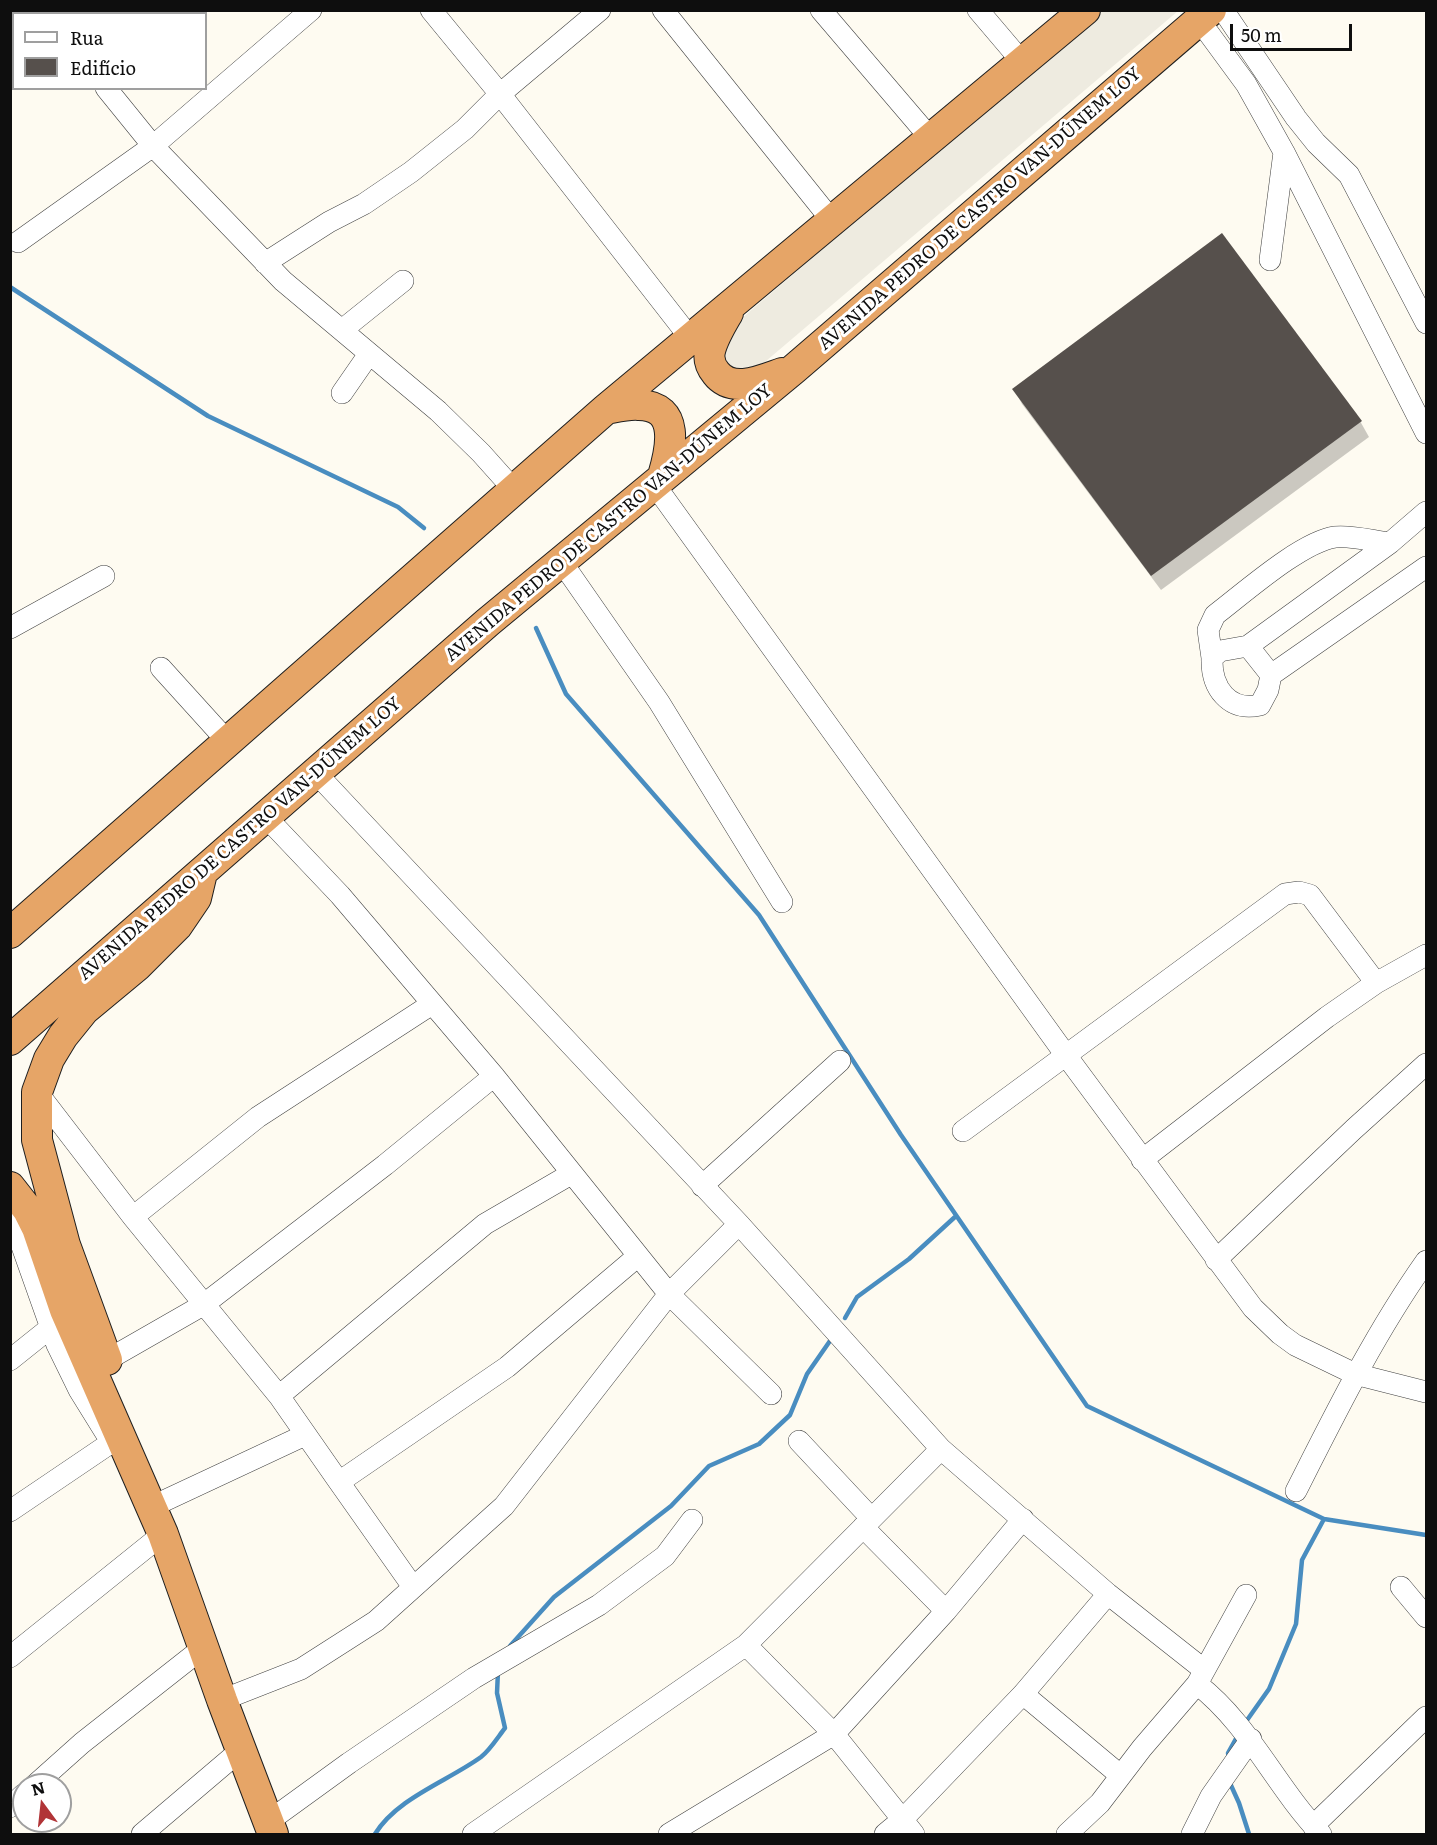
<!DOCTYPE html>
<meta charset="utf-8">
<style>
body{margin:0}
#map{position:relative;width:1437px;height:1845px;overflow:hidden;background:#fefbf1;font-family:Literata,serif}
canvas{display:block}
.frame{position:absolute;inset:0;border:12px solid #0e0e0e;pointer-events:none}
.legend{position:absolute;left:12px;top:12px;width:195px;height:78px;box-sizing:border-box;background:#fff;border:2px solid #9f9f9f;margin:0;padding:8px 10px;list-style:none;font-size:18px;color:#0e0e0e}
.legend li{display:flex;align-items:center;gap:12px;height:30px}
.legend b{width:30px;border:2px solid #9f9f9f}
.north{position:absolute;left:12px;top:1773px;width:60px;height:60px;box-sizing:border-box;background:#fff;border:2px solid #9f9f9f;border-radius:50%;rotate:345deg;font-size:16px;font-weight:700;line-height:24px;text-align:center;color:#0e0e0e}
.north::after{content:'';display:block;margin:auto;width:21px;height:27px;background:#b13437;clip-path:polygon(50% 0,100% 100%,50% 72%,0 100%)}
.scale{position:absolute;left:1230px;top:24px;width:122px;height:27px;box-sizing:border-box;border:3px solid #0e0e0e;border-top:0;padding-left:8px;font-size:18px;line-height:21px;white-space:nowrap;color:#0e0e0e;-webkit-text-stroke:4px #fff;paint-order:stroke}
</style>
<div id="map">
<canvas width="1437" height="1845"></canvas>
<div class="frame"></div>
<ul class="legend">
<li><b style="height:8px;background:#fff"></b>Rua</li>
<li><b style="height:16px;background:#56504c"></b>Edifício</li>
</ul>
<div class="north">N</div>
<div class="scale">50 m</div>
</div>
<script>
const ctx = document.querySelector('canvas').getContext('2d');
ctx.lineJoin = 'round';
function paint(path, color) {
  ctx.fillStyle = color;
  ctx.fill(path, 'evenodd');
}
function stroke(path, color, width, dash) {
  ctx.strokeStyle = color;
  ctx.lineWidth = width;
  ctx.lineCap = dash ? 'butt' : 'round';
  ctx.setLineDash(dash || []);
  ctx.stroke(path);
}
function drawText(font, color, halo, rows, align = 'center') {
  ctx.font = font + ' Literata,serif';
  ctx.lineWidth = 6;
  ctx.setLineDash([]);
  ctx.textBaseline = 'middle';
  ctx.strokeStyle = halo;
  ctx.fillStyle = color;
  for (const [text, x, y, turn = 0] of rows) {
    ctx.save();
    ctx.translate(x, y);
    ctx.rotate((+turn || 0) * Math.PI / 180);
    ctx.textAlign = isNaN(turn) ? turn : align;
    if (halo) ctx.strokeText(text, 0, 0);
    ctx.fillText(text, 0, 0);
    ctx.restore();
  }
}
paint(new Path2D(`
 M1101 11H1178L759 367 729 371 718 343 728 330Z`), '#eeebe0');
paint(new Path2D(`
 M1014 389 1360 421 1369 437 1161 590 1022 404Z`), '#0003');
stroke(new Path2D(`
 M10 287 208 416 398 507 424 528
 M536 628 566 694 759 915 901 1135 1087 1406 1324 1519 1426 1535
 M845 1318 857 1297 909 1259 956 1216
 M510 1646 554 1597 671 1506 709 1466 759 1444 790 1415 807 1374 832 1338
 M1245 1723 1269 1689 1296 1624 1302 1560 1324 1519
 M1229 1758 1228 1753 1238 1735
 M1229 1781 1239 1803 1249 1834
 M375 1834C397 1798 448 1781 481 1757 490 1750 498 1737 505 1728L497 1693 498 1671`), '#498dc0', 4.5);
paint(new Path2D(`
 M1222 233 1362 421 1151 576 1012 389Z`), '#56504c');
const minor = new Path2D(`
 M41 10 44 14
 M431 10 500 94 691 339
 M663 10 833 222
 M821 10 932 140
 M978 10 1023 63
 M1223 10 1296 118 1316 143 1349 175 1426 323
 M1199 20 1246 84 1284 152 1426 433
 M106 88 153 146 283 281 438 411 481 453 515 491
 M18 242 153 146 311 10
 M1270 260 1284 152
 M265 263 329 222 364 204 411 172 465 129 500 94 600 10
 M342 330 403 281
 M342 393 369 354
 M654 484 1065 1054 1253 1308 1280 1334 1295 1345 1355 1374 1426 1392
 M1426 512 1390 543 1248 646 1220 651 1212 658C1211 688 1229 712 1260 705L1268 690 1271 675 1426 567
 M561 561 659 702 782 902
 M10 628 104 576
 M1248 646 1271 675
 M1212 658 1208 630 1215 615C1244 593 1301 542 1335 537 1351 535 1373 541 1390 543
 M161 668 228 742
 M315 772 739 1224 941 1449 1108 1594 1203 1669
 M265 816 340 895 494 1076 669 1294 771 1394
 M37 1092 133 1217 279 1396 339 1482 507 1367 638 1256
 M963 1131 1285 894 1299 892 1310 895 1376 983
 M1142 1160 1327 1017 1376 983 1426 955
 M702 1186 840 1061
 M133 1217 258 1117 432 1004
 M10 1219 13 1221 57 1345 79 1390 110 1440
 M1216 1260 1354 1129 1426 1064
 M10 1360 50 1328
 M107 1360 203 1305 385 1165 494 1076
 M279 1396 485 1224 571 1174
 M799 1441 871 1518
 M339 1482 413 1587
 M1296 1491C1336 1412 1375 1333 1426 1261
 M151 1507 305 1435
 M10 1511 112 1442
 M863 1527 946 1611
 M1401 1587 1426 1617
 M746 1645 834 1734 914 1834
 M10 1657 163 1534
 M1197 1684C1250 1725 1275 1786 1321 1834
 M1023 1694 1120 1775
 M222 1700 301 1669 376 1621 504 1506 669 1294 739 1224
 M35 1785 82 1743 204 1647
 M10 1807 24 1794
 M269 1821 349 1763 474 1678 599 1605 665 1556 692 1520
 M1313 1826 1426 1717
 M142 1834 242 1749
 M473 1834 746 1645 941 1449
 M669 1834 834 1734 946 1611 1023 1519
 M885 1834 903 1819 1023 1694 1108 1594
 M1067 1834 1100 1803 1142 1748 1197 1684 1246 1595
 M1192 1834 1211 1796 1251 1739`);
const highway = new Path2D(`
 M728 313C721 325 713 338 710 351 708 360 711 367 716 373 732 394 762 380 782 373
 M606 409C617 407 629 404 639 405 681 406 671 449 663 476
 M10 933 606 409 1085 10
 M10 1040 488 622 794 369 1211 10
 M10 1187 28 1210 37 1228 65 1310 163 1534 222 1700 273 1834
 M107 1360 65 1245 37 1140V1092L49 1059 63 1036 84 1010 137 966 177 926 196 898 201 877`);
stroke(minor, '#414141', 22);
stroke(highway, '#1f1f1f', 32);
stroke(minor, '#fff', 21);
stroke(highway, '#e6a567', 30);
drawText('18px', '#0e0e0e', '#fff', [
 ["AVENIDA PEDRO DE CASTRO VAN-DÚNEM LOY",980,209,-41],
 ["AVENIDA PEDRO DE CASTRO VAN-DÚNEM LOY",609,523,-40],
 ["AVENIDA PEDRO DE CASTRO VAN-DÚNEM LOY",240,839,-41]
]);
</script>
